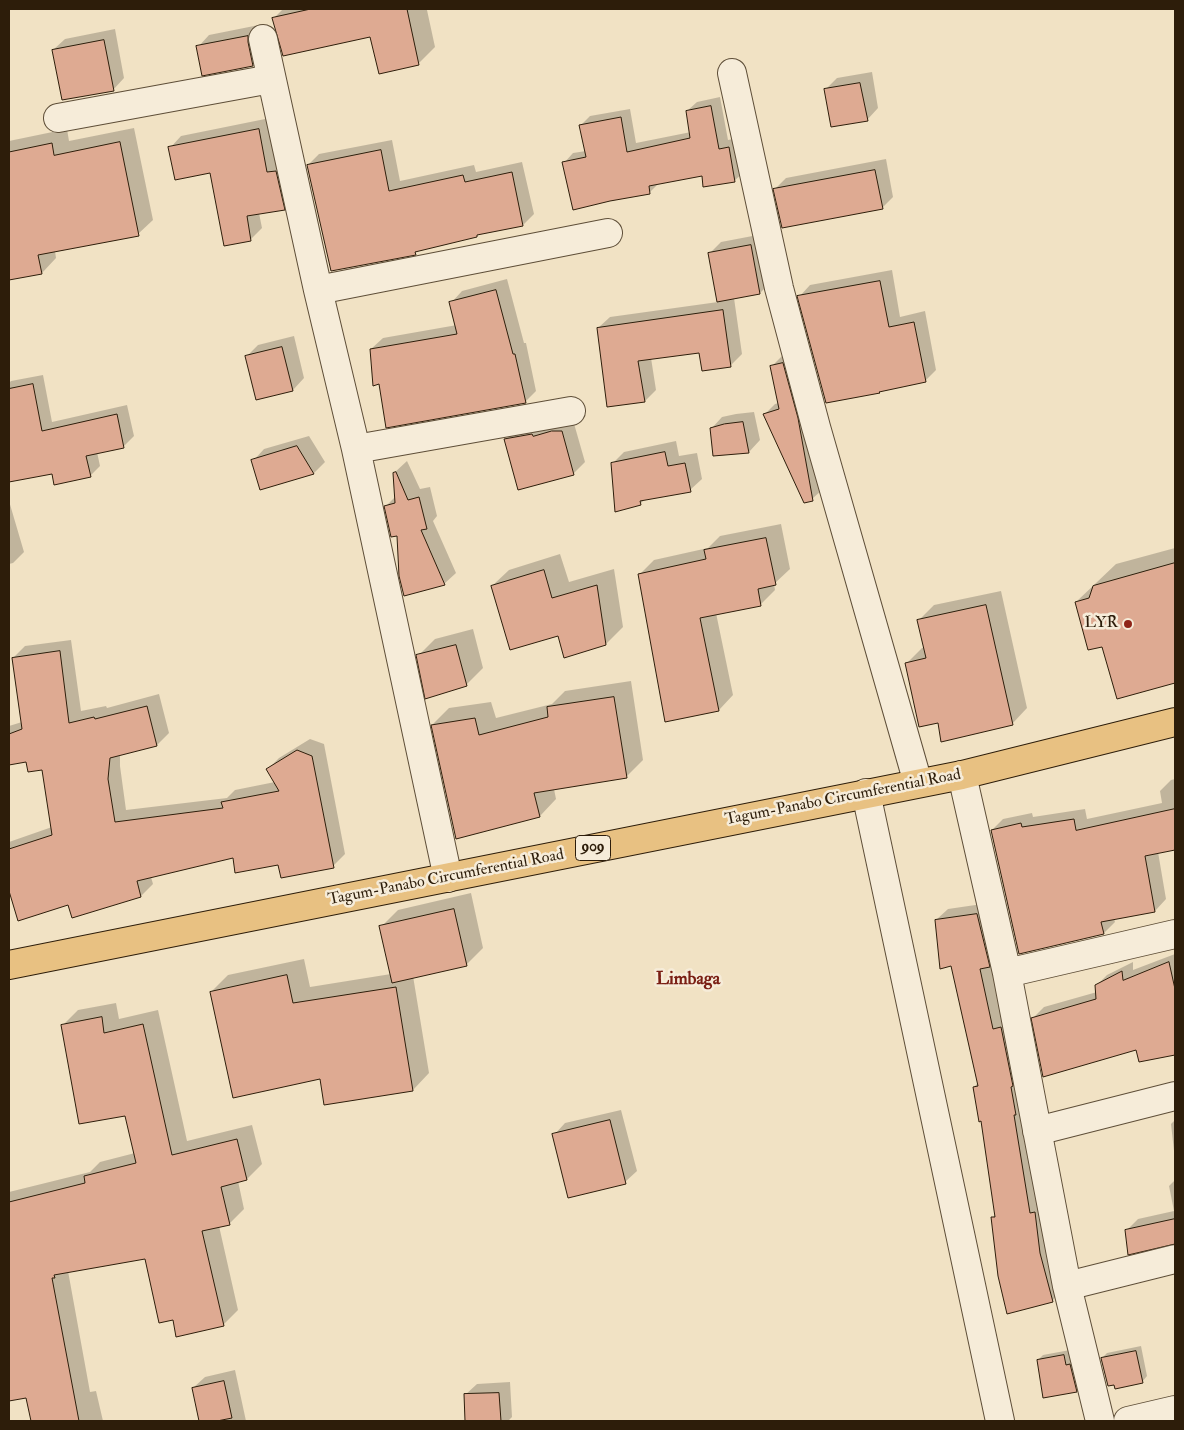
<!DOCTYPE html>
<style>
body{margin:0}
#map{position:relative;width:1184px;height:1430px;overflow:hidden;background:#f1e2c4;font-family:"IM FELL Double Pica",serif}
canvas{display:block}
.frame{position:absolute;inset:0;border:10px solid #2d1d0a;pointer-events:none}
</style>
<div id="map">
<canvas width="1184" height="1430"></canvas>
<div class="frame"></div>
</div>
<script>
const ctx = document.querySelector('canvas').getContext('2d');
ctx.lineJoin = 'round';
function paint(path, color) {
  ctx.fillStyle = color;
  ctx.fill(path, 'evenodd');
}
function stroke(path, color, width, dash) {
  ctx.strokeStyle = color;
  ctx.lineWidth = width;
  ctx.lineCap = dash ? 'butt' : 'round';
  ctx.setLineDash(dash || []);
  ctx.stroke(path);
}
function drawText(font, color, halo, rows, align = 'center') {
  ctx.font = font + ' "IM FELL Double Pica",serif';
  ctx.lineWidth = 5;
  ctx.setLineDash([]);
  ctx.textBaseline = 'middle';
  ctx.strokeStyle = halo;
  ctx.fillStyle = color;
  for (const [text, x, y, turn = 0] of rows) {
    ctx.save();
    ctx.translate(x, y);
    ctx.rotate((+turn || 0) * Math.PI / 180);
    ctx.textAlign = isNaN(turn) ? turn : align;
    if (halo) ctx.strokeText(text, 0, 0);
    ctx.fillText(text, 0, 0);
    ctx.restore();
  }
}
paint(new Path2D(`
 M283 9H428L427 10 435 47 418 64 371 35 274 18Z
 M259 25 264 54 252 65 198 47 209 35Z
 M115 29 124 78 113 90 53 50 65 39Z
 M872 72 878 108 867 120 825 90 837 78Z
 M720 97 728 140 738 138 744 172 734 181 703 175 659 183 649 193 564 163 573 153 586 151 581 125 590 116 630 109 636 143 691 132 687 111 697 102Z
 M270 118 295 198 284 209 259 213 262 228 251 239 225 244 211 172 170 148 181 136Z
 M134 128 153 220 138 234 55 251 56 258 42 273 9 279V141L67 129 69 141Z
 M392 140 400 181 474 165 476 172 522 162 534 214 523 225 479 234 476 236 419 250 415 253 308 165 319 154Z
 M886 159 893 197 882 208 775 189 786 178Z
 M763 234 771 282 760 293 734 298 742 354 731 365 703 369 700 351 651 358 656 390 645 401 598 328 610 317 718 302 710 253 721 242Z
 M892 270 900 317 925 311 936 370 925 381 881 390 879 392 799 297 810 285Z
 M507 279 524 343H526L536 391 525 402 371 349 383 338 457 325 451 303 462 291Z
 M294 336 304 378 293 390 257 398 247 356 258 345Z
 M793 353 823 489 812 499 765 414 775 404 779 403 772 366 782 356Z
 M43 375 52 422 127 405 134 436 123 447 97 452 100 466 90 476 53 473 17 479 9 436V383L11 381Z
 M754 412 760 440 749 452 711 429 722 417 736 414Z
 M573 420 585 462 573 474 506 439 517 428Z
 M309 436 325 462 314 473 261 489 253 461 264 449Z
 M676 441 679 456 697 453 702 479 690 490 645 499 640 504 612 464 624 452Z
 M407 461 420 489 430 487 437 516 433 521 456 573 444 584 398 534 386 506 396 496 394 473Z
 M9 501 24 552 13 563 9 564Z
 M781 524 790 569 774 584 775 590 761 604 716 613 733 695 719 710 639 575 654 560 708 548 720 536Z
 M1175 548V682L1118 698 1103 645 1076 602 1116 564Z
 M560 554 569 582 614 569 623 627 606 644 558 634 492 586 509 570Z
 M1001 591 1027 708 1012 724 939 722 907 663 922 648 925 647 919 620 934 605Z
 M473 629 483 668 466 685 418 656 435 639Z
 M71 640 81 711 106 706 107 708 159 694 169 733 157 745 120 754V766L126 810 227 798 235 790 275 782 267 770 279 758 310 739 324 744 345 854 333 866 279 863 234 857 151 877 153 884 141 896 69 904 18 919 9 887V842L52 827 43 769 27 761 9 764V726L22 722 13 658 25 646Z
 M631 681 643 760 626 777 554 789 556 799 540 816 432 725 449 708 491 702 496 718 552 704 565 691Z
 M1175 779V849L1158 852 1166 899 1155 911 1114 918 1115 922 1104 933 992 830 1003 819 1032 813 1033 817 1085 809 1087 819 1162 803 1160 791 1171 780Z
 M471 893 483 948 466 965 413 976 429 1073 413 1090 321 1078 211 992 228 975 304 959 310 987 391 974 381 927 398 910Z
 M989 903 1063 1289 1052 1301 992 1218 996 1214 982 1120 974 1087 978 1083 952 965 936 920 948 909Z
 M1175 954V1053L1140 1061 1137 1048 1033 1018 1044 1007 1097 992 1096 986 1107 975 1133 962V970Z
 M116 1003 119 1019 158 1010 187 1141 252 1125 262 1164 247 1179 238 1181 244 1209 229 1224 219 1226 238 1310 223 1325 174 1318 146 1258 68 1271 90 1392 96 1391 103 1421H32L27 1397 9 1400V1192L90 1172 100 1162 135 1153 126 1114 63 1025 78 1010Z
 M621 1110 637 1171 625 1182 554 1135 565 1123Z
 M1175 1120V1160L1171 1124Z
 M1175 1180V1240L1173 1243 1127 1230 1138 1219 1174 1211 1169 1186Z
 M1141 1346 1147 1376 1142 1382 1115 1384 1102 1358 1107 1353Z
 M1070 1350 1082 1385 1076 1391 1038 1360 1043 1355Z
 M235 1370 246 1421H201L193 1388 205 1377Z
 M510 1382 512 1417 508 1421H467L465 1395 477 1384Z`), '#0003');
const building = new Path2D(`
 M311 9H407L419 65 379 74 370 37 283 56 272 18Z
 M248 36V42L253 66 202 76 196 46Z
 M104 40 114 91 62 100 52 50Z
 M860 83 868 121 831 127 824 89Z
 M711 106 719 149 729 147 735 182 703 187 702 176 649 186 650 194 610 201 573 210 562 162 586 157 579 125 621 117 627 152 690 138 686 111Z
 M259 129 267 172 276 171 285 210 247 216 251 241 224 246 210 173 175 180 168 147Z
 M120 142 139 236 38 255 42 274 9 280V152L52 143 54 155Z
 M381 150 389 191 463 175 465 182 512 172 523 226 477 235V237L415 252 416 255 331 271 307 165Z
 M875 170 883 209 782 228 773 189Z
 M751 245 760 294 717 302 708 253Z
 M880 281 889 327 914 322 926 382 879 392 880 393 826 403 797 296Z
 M496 290 513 354H515L526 403 386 428 379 384 373 386 370 349 457 334 449 302Z
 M723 310 731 367 702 371 699 353 638 361 645 402 607 407 597 328Z
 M282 347 293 391 256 400 245 356Z
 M783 363 798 418 813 501 804 503 763 414 779 409 770 366Z
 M33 384 42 431 117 414 124 448 86 456 91 477 54 485 52 474 9 482V389Z
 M743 422 749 453 713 456 710 428 724 424Z
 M552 431H562L574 475 518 490 504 439 532 434 533 436Z
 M297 446 314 474 260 490 251 460Z
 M665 452 668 466 685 463 691 492 640 501 641 505 615 512 611 463Z
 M396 472 408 500 419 497 427 529 421 530 445 585 404 596 399 576 397 536 391 537 384 506 395 503 393 473Z
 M766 538 776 585 758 589 761 606 700 618 719 711 665 722 638 574 706 559 704 550Z
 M1175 563V683L1117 699 1102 647 1088 650 1075 602 1089 598 1093 586Z
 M544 570 552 598 597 585 606 645 564 658 558 636 510 650 491 586Z
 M986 605 1013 725 941 742 938 723 919 727 905 663 926 658 917 620Z
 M456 645 467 686 425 699 416 655Z
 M60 651 69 723 94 717 95 719 147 706 157 746 110 758 108 779 115 822 223 808 221 802 279 791 266 769 297 750 312 756 334 868 281 878 278 865 235 873 233 858 137 881 141 897 72 918 68 905 18 921 9 891V849L52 835 42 770 28 772 26 762 9 765V734L22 729 12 658Z
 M614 697 627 778 534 793 540 817 456 839 431 725 475 718 479 735 548 717 547 707Z
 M1175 809V850L1145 856 1155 912 1101 922 1104 934 1019 954 991 830 1021 823 1022 827 1074 819 1076 830Z
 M454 909 467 966 392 983 379 926Z
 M977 914 990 967 980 969 993 1029 1001 1027 1013 1086 1011 1087 1016 1115H1014L1030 1213 1035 1212 1040 1253 1053 1302 1007 1314 998 1276 991 1217H995L981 1121 979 1122 973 1087 978 1086 951 966 940 969 935 920Z
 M1169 962 1175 989V1055L1139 1062 1136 1050 1043 1077 1031 1018 1096 999 1095 985 1122 971 1123 980Z
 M287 975 293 1003 396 987 413 1091 324 1105 320 1079 233 1098 210 992Z
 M102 1017 104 1033 143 1024 172 1155 237 1139 247 1180 221 1187 230 1225 202 1231 224 1326 176 1337 173 1320 159 1323 145 1259 54 1275 55 1278H52L79 1421H31L26 1398 9 1401V1202L85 1183 84 1176 136 1163 125 1116 79 1124 61 1025Z
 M610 1120 626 1184 568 1198 552 1134Z
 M1175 1219V1244L1128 1255 1125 1230Z
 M1136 1351 1143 1383 1115 1389 1114 1385 1108 1386 1101 1358Z
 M1064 1355 1066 1365 1070 1364 1077 1392 1043 1398 1037 1360Z
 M224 1381 232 1418 217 1421H199L192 1388Z
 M499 1393 501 1421H465L464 1394Z`);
paint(building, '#deaa92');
stroke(building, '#2d1d0a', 1);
const minor = new Path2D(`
 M263 39 318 290 356 449 448 878
 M732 73 779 288 816 427 918 783
 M58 118 271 79
 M318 290 608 233
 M356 449 571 411
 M962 775 1007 973 1067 1286 1100 1421
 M866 793 1000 1421
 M1007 973 1175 934
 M1037 1131 1175 1096
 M1067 1286 1175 1259
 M1128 1421 1175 1410`);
const major = new Path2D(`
 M9 965 962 775 1175 722`);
stroke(minor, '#5e4e38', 30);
stroke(major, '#2d1d0a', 30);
stroke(minor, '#f6ecd9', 28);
stroke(major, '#e8c182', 28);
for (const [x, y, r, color] of [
 [1128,624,5,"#8f2418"]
]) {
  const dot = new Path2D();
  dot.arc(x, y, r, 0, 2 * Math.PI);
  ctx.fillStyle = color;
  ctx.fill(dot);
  stroke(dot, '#f6ecd9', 2);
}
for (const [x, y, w] of [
 [593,848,35]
]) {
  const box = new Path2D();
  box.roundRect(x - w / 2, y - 12.5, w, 25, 4);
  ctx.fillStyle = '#f6ecd9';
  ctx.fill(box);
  stroke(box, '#2d1d0a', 1);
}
drawText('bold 15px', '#2d1d0a', null, [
 ["909",593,848]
]);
drawText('16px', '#2d1d0a', '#f6ecd9', [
 ["LYR",1118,624]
], 'right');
drawText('16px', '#2d1d0a', '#f6ecd9', [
 ["Tagum-Panabo Circumferential Road",843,798,-11],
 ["Tagum-Panabo Circumferential Road",446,878,-11]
]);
drawText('bold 18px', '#7a1f14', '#f6ecd9', [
 ["Limbaga",688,980]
]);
</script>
